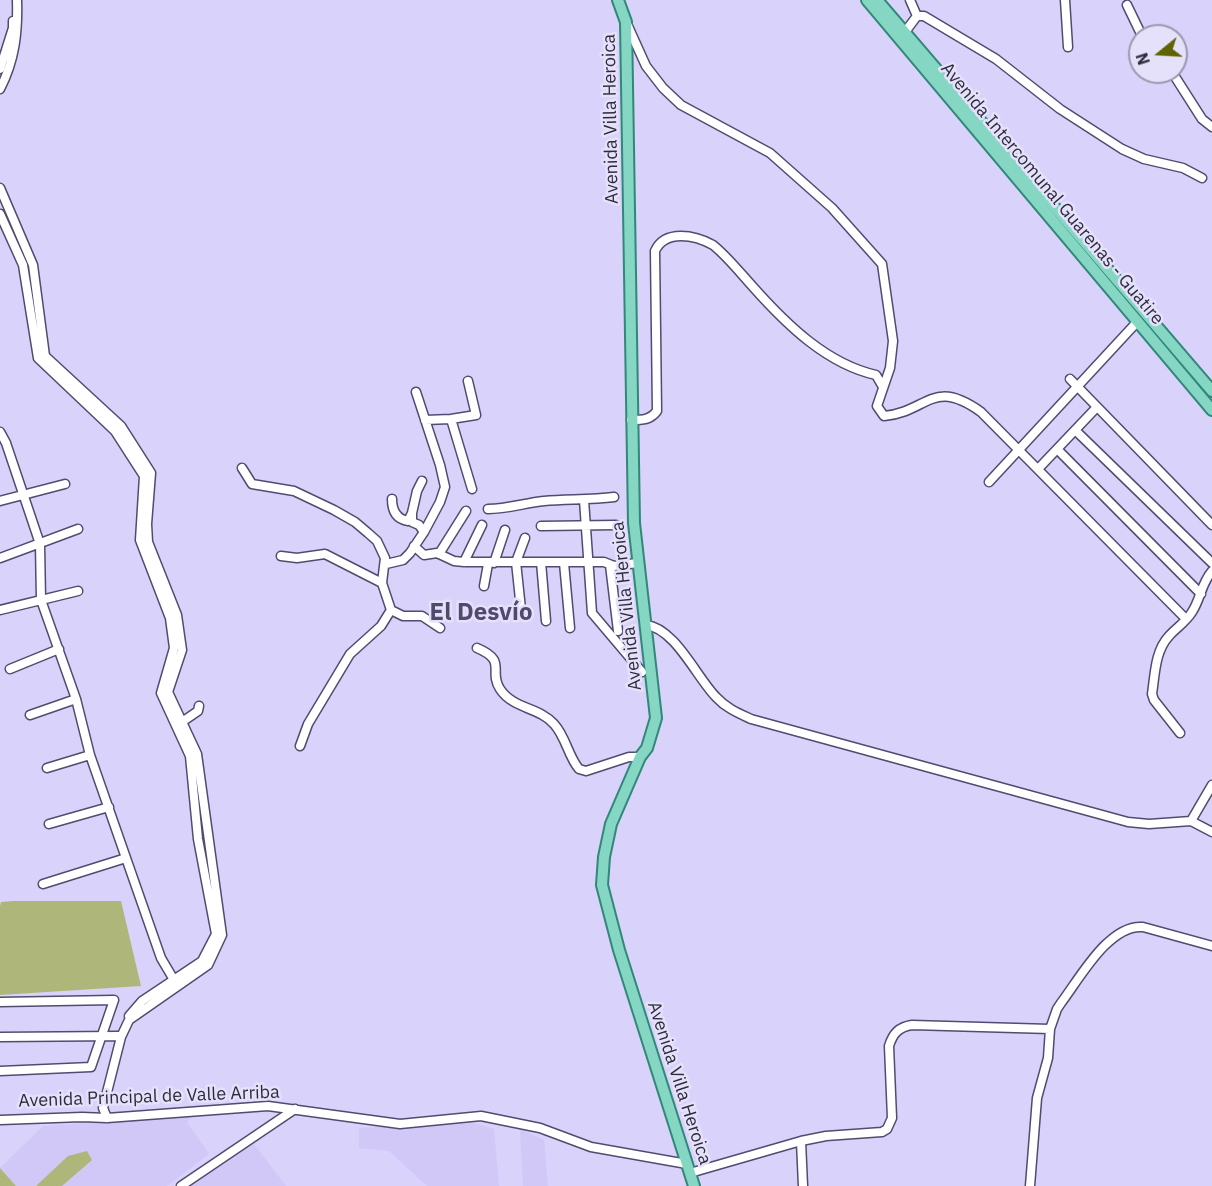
<!DOCTYPE html>
<meta charset="utf-8">
<style>
body{margin:0}
#map{position:relative;width:1212px;height:1186px;overflow:hidden;background:#d9d2fb;font-family:"IBM Plex Sans",sans-serif}
canvas{display:block}
.north{position:absolute;left:1128px;top:24px;width:60px;height:60px;box-sizing:border-box;background:#e6e1fb;border:2px solid #9c98ae;border-radius:50%;rotate:252deg;font-size:16px;font-weight:700;line-height:24px;text-align:center;color:#2e2b3b}
.north::after{content:'';display:block;margin:auto;width:21px;height:27px;background:#5e6401;clip-path:polygon(50% 0,100% 100%,50% 72%,0 100%)}
</style>
<div id="map">
<canvas width="1212" height="1186"></canvas>
<div class="north">N</div>
</div>
<script>
const ctx = document.querySelector('canvas').getContext('2d');
ctx.lineJoin = 'round';
function paint(path, color) {
  ctx.fillStyle = color;
  ctx.fill(path, 'evenodd');
}
function stroke(path, color, width, dash) {
  ctx.strokeStyle = color;
  ctx.lineWidth = width;
  ctx.lineCap = dash ? 'butt' : 'round';
  ctx.setLineDash(dash || []);
  ctx.stroke(path);
}
function drawText(font, color, halo, rows, align = 'center') {
  ctx.font = font + ' "IBM Plex Sans",sans-serif';
  ctx.lineWidth = 5;
  ctx.setLineDash([]);
  ctx.textBaseline = 'middle';
  ctx.strokeStyle = halo;
  ctx.fillStyle = color;
  for (const [text, x, y, turn = 0] of rows) {
    ctx.save();
    ctx.translate(x, y);
    ctx.rotate((+turn || 0) * Math.PI / 180);
    ctx.textAlign = isNaN(turn) ? turn : align;
    if (halo) ctx.strokeText(text, 0, 0);
    ctx.fillText(text, 0, 0);
    ctx.restore();
  }
}
paint(new Path2D(`
 M195 1112 187 1122 209 1154 167 1186H62L92 1160 36 1186H16L0 1168 43 1126 135 1120Z
 M474 1123 494 1129 499 1186H427L389 1151 359 1148V1128Z
 M520 1129 544 1140 548 1186H523Z
 M254 1144 286 1186H190Z`), '#d1c8f8');
paint(new Path2D(`
 M13 901H121L141 986 0 995V906L1 902Z
 M87 1151 92 1160 62 1186H36L68 1156Z
 M0 1168 16 1186H0Z`), '#afb67a');
const minor = new Path2D(`
 M910 0 917 16
 M1065 0 1068 47
 M1127 5 1142 36
 M627 24 646 66 663 88 681 105 770 153 832 208 882 264 893 341 890 368 877 406 884 416C928 412 932 377 981 412L1186 619
 M905 32 917 16H924L996 59 1060 109 1122 149 1144 159 1183 168 1202 178
 M0 69 13 28V21
 M1172 72 1202 119 1212 127
 M0 89C15 60 18 32 17 0
 M0 188 33 265 45 356 121 426 151 473 147 524 148 542 177 615 182 650 168 692 197 754 222 935 208 965 129 1020 121 1037 103 1108 107 1118
 M0 214 23 265 38 358 115 431 144 476 140 540 170 618 174 648 161 693 190 756 198 839 216 934 202 961 142 1001 129 1016
 M1070 379 1212 525
 M451 419 472 489
 M425 420 451 419 476 415 468 381
 M631 420C643 420 650 420 657 411L655 251C665 229 695 235 713 245 728 257 741 274 754 288 787 325 827 364 876 375L883 387
 M1075 430 1212 563
 M0 432 6 443 40 544 41 600 76 699 90 755 161 958 174 980
 M1057 449 1201 594
 M242 468 252 484 294 491 334 510 355 522 368 533 377 541 385 558 382 583 391 610 381 626 350 654 308 724 300 746
 M1038 469 1097 407
 M989 482 1138 321
 M392 499C392 510 396 519 408 521L412 513V522L419 525 424 532
 M584 500 592 613 642 672
 M0 501 65 484
 M488 509C507 509 525 503 544 501 567 499 590 500 614 497
 M412 513 417 491 422 481
 M541 526 616 525
 M414 546 424 555 437 553 454 561 464 562H604L614 566 637 563
 M439 554 466 511
 M281 556 297 558 325 554 382 583
 M0 558 78 529
 M464 562 482 525
 M541 562 546 621
 M494 563 505 530
 M564 563 570 628
 M386 564 403 560 410 553 424 532 440 502 445 487 440 465 416 392
 M610 565 618 631
 M484 586 488 564
 M521 609 516 562 525 538
 M0 610 78 591
 M391 610 403 616H422L440 628
 M646 625C675 628 697 678 716 697 726 708 738 713 751 719L1128 822 1149 824 1191 821 1212 832
 M477 648C508 661 488 671 500 689 513 709 539 707 554 724 566 737 568 756 579 769L586 771 629 757H640
 M10 669 59 649
 M30 715 76 699
 M182 722 198 711 199 706
 M1180 733 1154 700 1152 694C1155 674 1155 651 1169 636 1176 628 1186 622 1192 612 1201 598 1201 584 1212 571
 M47 768 90 755
 M1191 821 1212 785
 M49 824 109 807
 M43 884 126 858
 M0 1002 114 1000 91 1067 0 1071
 M0 1037 118 1036
 M0 1120 82 1117 107 1118 268 1106 400 1124 481 1116 540 1128 591 1147 687 1164
 M801 1141 803 1186
 M690 1173 801 1141 826 1136 882 1132 887 1129 892 1118 889 1046C893 1033 899 1027 912 1025L1050 1029
 M181 1186 295 1109
 M1030 1186 1037 1098 1048 1058 1050 1029 1057 1009 1061 1003C1080 978 1109 924 1143 927L1212 946`);
const major = new Path2D(`
 M618 0 626 22 634 523 656 718 647 748 640 757 611 824 604 857 602 885 619 950 694 1186
 M867 0 1212 410
 M877 0 1212 391`);
stroke(minor, '#524b6e', 11);
stroke(major, '#318879', 14);
stroke(minor, '#fff', 8);
stroke(major, '#85d6c3', 10);
drawText('18px', '#2e2b3b', '#e6e1fb', [
 ["Avenida Villa Heroica",611,119,-91],
 ["Avenida Intercomunal Guarenas - Guatire",1052,194,50],
 ["Avenida Villa Heroica",627,606,-96],
 ["Avenida Villa Heroica",679,1083,72],
 ["Avenida Principal de Valle Arriba",149,1097,-2]
]);
drawText('bold 24px', '#524a6d', '#e6e1fb', [
 ["El Desvío",481,613]
]);
</script>
